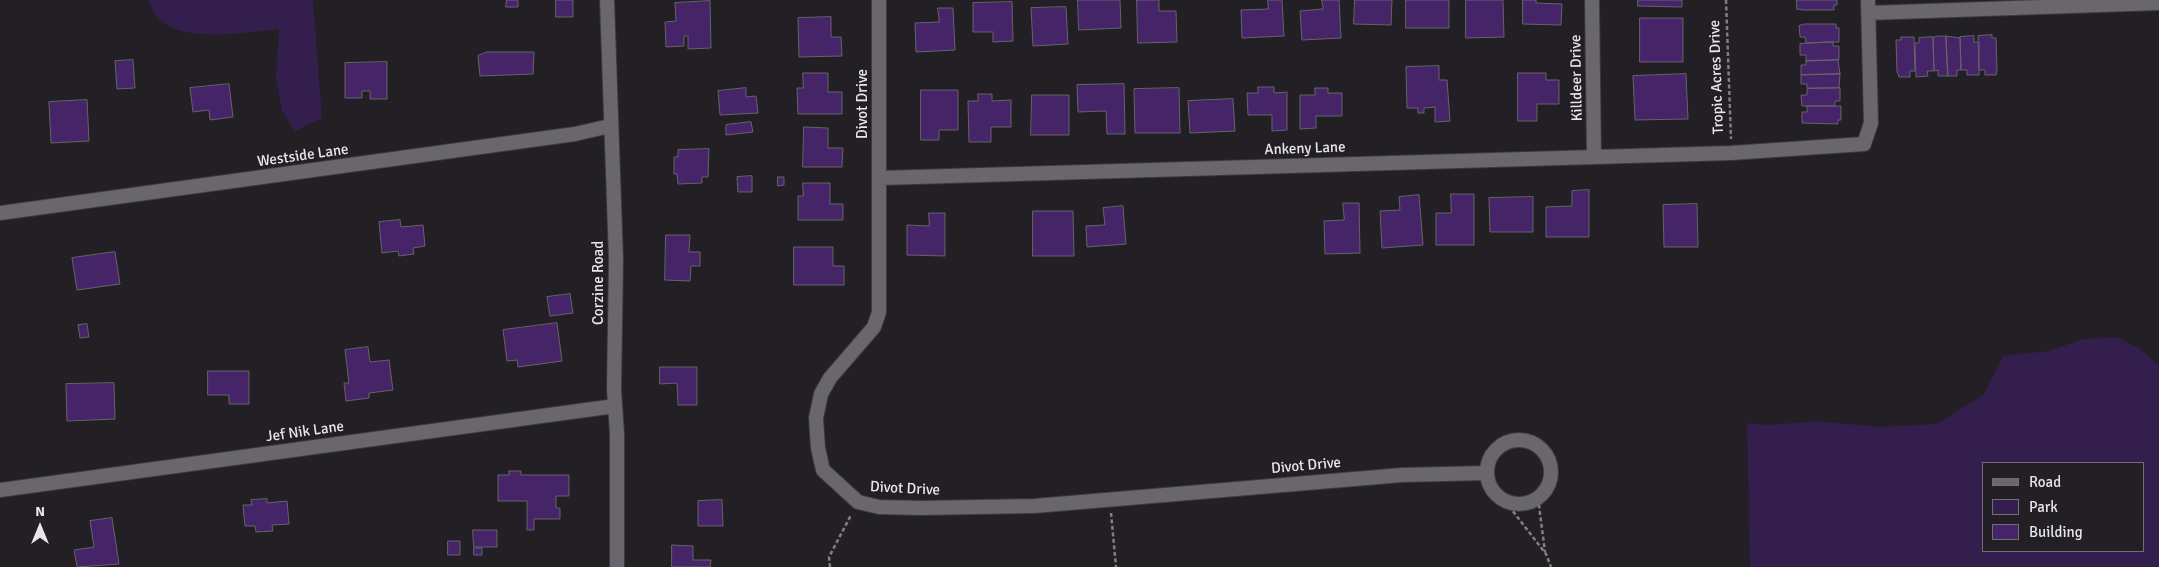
<!DOCTYPE html>
<style>
body{margin:0}
#map{position:relative;width:2159px;height:567px;overflow:hidden;background:#221f25;font-family:Signika,sans-serif}
canvas{display:block}
.legend{position:absolute;left:1982px;top:462px;width:162px;height:90px;box-sizing:border-box;background:#221f25;border:1px solid #716f74;margin:0;padding:6px 9px;list-style:none;font-size:15px;color:#e8e6eb}
.legend li{display:flex;align-items:center;gap:10px;height:25px}
.legend b{width:25px;border:1px solid #716f74}
.north{position:absolute;left:15px;top:502px;width:50px;height:50px;-webkit-text-stroke:4px #221f25;paint-order:stroke;rotate:0deg;font-size:14px;font-weight:700;line-height:20px;text-align:center;color:#e8e6eb}
.north::after{content:'';display:block;margin:auto;width:18px;height:22px;background:#e8e6eb;clip-path:polygon(50% 0,100% 100%,50% 72%,0 100%)}
</style>
<div id="map">
<canvas width="2159" height="567"></canvas>
<ul class="legend">
<li><b style="height:6px;background:#69666d"></b>Road</li>
<li><b style="height:14px;background:#331e4d"></b>Park</li>
<li><b style="height:14px;background:#452568"></b>Building</li>
</ul>
<div class="north">N</div>
</div>
<script>
const ctx = document.querySelector('canvas').getContext('2d');
ctx.lineJoin = 'round';
function paint(path, color) {
  ctx.fillStyle = color;
  ctx.fill(path, 'evenodd');
}
function stroke(path, color, width, dash) {
  ctx.strokeStyle = color;
  ctx.lineWidth = width;
  ctx.lineCap = dash ? 'butt' : 'round';
  ctx.setLineDash(dash || []);
  ctx.stroke(path);
}
function drawText(font, color, halo, rows, align = 'center') {
  ctx.font = font + ' Signika,sans-serif';
  ctx.lineWidth = 4;
  ctx.setLineDash([]);
  ctx.textBaseline = 'middle';
  ctx.strokeStyle = halo;
  ctx.fillStyle = color;
  for (const [text, x, y, turn = 0] of rows) {
    ctx.save();
    ctx.translate(x, y);
    ctx.rotate((+turn || 0) * Math.PI / 180);
    ctx.textAlign = isNaN(turn) ? turn : align;
    if (halo) ctx.strokeText(text, 0, 0);
    ctx.fillText(text, 0, 0);
    ctx.restore();
  }
}
paint(new Path2D(`
 M148 0H313L322 118 295 131 282 111 276 77 279 29C246 32 182 45 157 17 153 13 151 5 148 0Z
 M2117 337 2138 348 2159 365V567H1750L1747 423 1769 425 1816 421 1880 427 1937 424 1983 395 2003 356 2048 351 2084 339ZM1983 463H2143V551H1983Z`), '#331e4d');
const building = new Path2D(`
 M507 0H518V7H506Z
 M556 0H573V17H556Z
 M1078 0H1120L1121 28 1079 30Z
 M1137 0H1159V11H1176L1177 42 1138 43Z
 M1268 0H1282L1284 36 1242 38 1241 10 1268 9Z
 M1322 0H1339L1341 38 1302 40 1300 11 1323 9Z
 M1355 0H1392L1391 25 1354 24Z
 M1406 0H1449V28H1406Z
 M1466 0H1503L1504 37 1466 38Z
 M1523 0H1536V3L1562 4 1561 25 1523 24Z
 M1638 0H1682V7L1638 6Z
 M1797 0H1837V5H1834V10H1803L1797 9Z
 M710 1 711 48 688 49V36H684V46L666 47 665 22 676 21 675 3Z
 M1012 2 1013 41 993 42V32H973V3Z
 M1066 7 1068 44 1033 46 1031 8Z
 M938 8H953L955 50 916 52 915 23 939 22Z
 M831 17V37H841L842 56 799 57 798 18Z
 M1640 18H1683V62H1640Z
 M1805 24H1836V28H1839V42L1806 43 1805 37H1800L1799 26Z
 M1992 35V38H1996L1997 69 1996 75H1985V70H1979L1978 36Z
 M1938 36H1946L1948 76H1938V70L1934 71 1933 38Z
 M1946 36 1960 38 1961 70H1957V76H1948Z
 M1974 36V42H1979V75H1967V70H1961L1960 37Z
 M1901 37H1914L1915 71H1910V77H1899L1897 71 1896 40H1901Z
 M1933 37 1934 71H1927L1928 76 1916 77 1915 43H1919V38Z
 M1833 42V46H1839V60L1806 61V55H1800V44Z
 M487 52H534L533 74 480 76 478 56Z
 M133 60 135 88 117 89 115 61Z
 M1838 60 1840 74 1801 75V65H1806V61Z
 M387 62V99H370V91H362V98H345V63Z
 M1439 66V80H1447L1450 121 1435 122V107L1424 108V113H1418V108H1407L1406 67Z
 M803 73H828V92H842V114H798L797 88H803Z
 M1518 73H1546V80H1559V104H1537V121H1518Z
 M1686 74 1688 119 1635 120 1633 76Z
 M1840 74 1839 88H1807V84H1801V75Z
 M229 84 233 117 210 120 209 110 193 112 190 88Z
 M1124 84 1125 134H1107L1106 111 1078 112 1077 85Z
 M1258 87H1274V93L1287 92V130L1272 131V115H1248L1247 93H1258Z
 M746 88V97L756 96 758 113 720 115 718 91Z
 M1179 88 1180 133H1135L1134 89Z
 M1315 88H1328V93H1342V116H1316V128L1300 129V95H1315Z
 M1840 88V101H1835V106H1802L1801 95H1807V89Z
 M921 90H958V130H939V140H921Z
 M978 94H992V101L1011 100V127H991V142H969L968 101H978Z
 M1032 95H1069V135H1031Z
 M1233 99 1235 131 1190 133 1188 101Z
 M87 100 89 141 51 143 49 102Z
 M1807 106H1841V120H1838V124L1802 123V112H1807Z
 M751 122 753 132 726 135V125Z
 M804 127 828 128V148H843L842 167H803Z
 M709 149 708 177H702V183L678 184 677 174H674V157H678V150Z
 M752 176V192H738L737 177Z
 M778 177H784V185L778 186Z
 M803 183H830V204H843V220H798V196H803Z
 M1589 190V237H1546V207L1572 206V191Z
 M1451 194H1474V245H1436V213H1451Z
 M1419 195 1423 245 1382 248 1380 211 1400 210 1399 197Z
 M1533 197V232H1490L1489 198Z
 M1343 203H1359L1360 253 1325 254 1324 221 1344 220Z
 M1697 204 1698 247H1664L1663 205Z
 M1123 206 1126 244 1087 247 1086 226 1105 225 1103 208Z
 M1033 211H1073L1074 256H1033Z
 M929 213H945V256L907 255V225L929 226Z
 M400 220 401 227 423 225 425 246 413 248 414 254 399 256 398 251 382 253 379 222Z
 M666 235H690L689 252H700V266H691L690 281 665 280Z
 M794 247H833V266H844V285H794Z
 M115 252 120 284 77 290 72 258Z
 M570 294 573 313 550 316 547 297Z
 M557 323 562 361 518 367 517 360 507 361 503 330Z
 M87 324 89 337 80 338 78 325Z
 M368 347 370 362 389 360 393 390 369 393V398L346 401 344 383H349L345 350Z
 M660 367H697V405H678L677 383 660 384Z
 M208 371H249V404H229V395H208Z
 M114 383 115 419 67 421 66 384Z
 M509 471H521V475H569V496H556V508H560V519H534V530H527V501H498V475H509Z
 M267 499V503L287 501 289 524 272 525 273 531 256 532 255 526H245L243 505H252L251 500Z
 M722 500 723 526H698V501Z
 M112 518 119 564 77 567 74 550 94 547 90 521Z
 M473 530H497V547H474Z
 M448 541H460V555H448Z
 M672 545 693 546V560H711L710 567H672Z
 M474 548H482V555H474Z`);
paint(building, '#452568');
stroke(building, '#66636a', 1);
const street = new Path2D(`
 M607 0 616 260 614 389 617 434V567
 M879 0V312L874 327 830 378 821 394 816 418 818 448 823 470 858 502 879 507 921 508 1034 506 1402 475 1486 473
 M1592 0 1594 156
 M1868 13 2159 3
 M880 178 1731 153 1864 144 1871 123 1868 0
 M0 213 575 134 610 126
 M1487 472a32 32 0 1 1 64 0a32 32 0 1 1-64 0Z
 M0 490 615 406`);
stroke(street, '#3c3a3f', 16);
stroke(new Path2D(`
 M1726 0 1731 139
 M1538 498 1545 552
 M1505 501 1546 554 1551 567
 M1111 513 1116 567
 M830 567 829 557 851 515`), '#817e84', 2.5, [4, 2.5]);
stroke(street, '#69666d', 14);
drawText('15px', '#e8e6eb', '#221f25', [
 ["Tropic Acres Drive",1717,77,-92],
 ["Killdeer Drive",1577,78,-91],
 ["Divot Drive",863,104,-90],
 ["Ankeny Lane",1305,149,-2],
 ["Westside Lane",303,156,-8],
 ["Corzine Road",599,283,-90],
 ["Jef Nik Lane",305,432,-8],
 ["Divot Drive",1306,466,-5],
 ["Divot Drive",905,489,3]
]);
</script>
